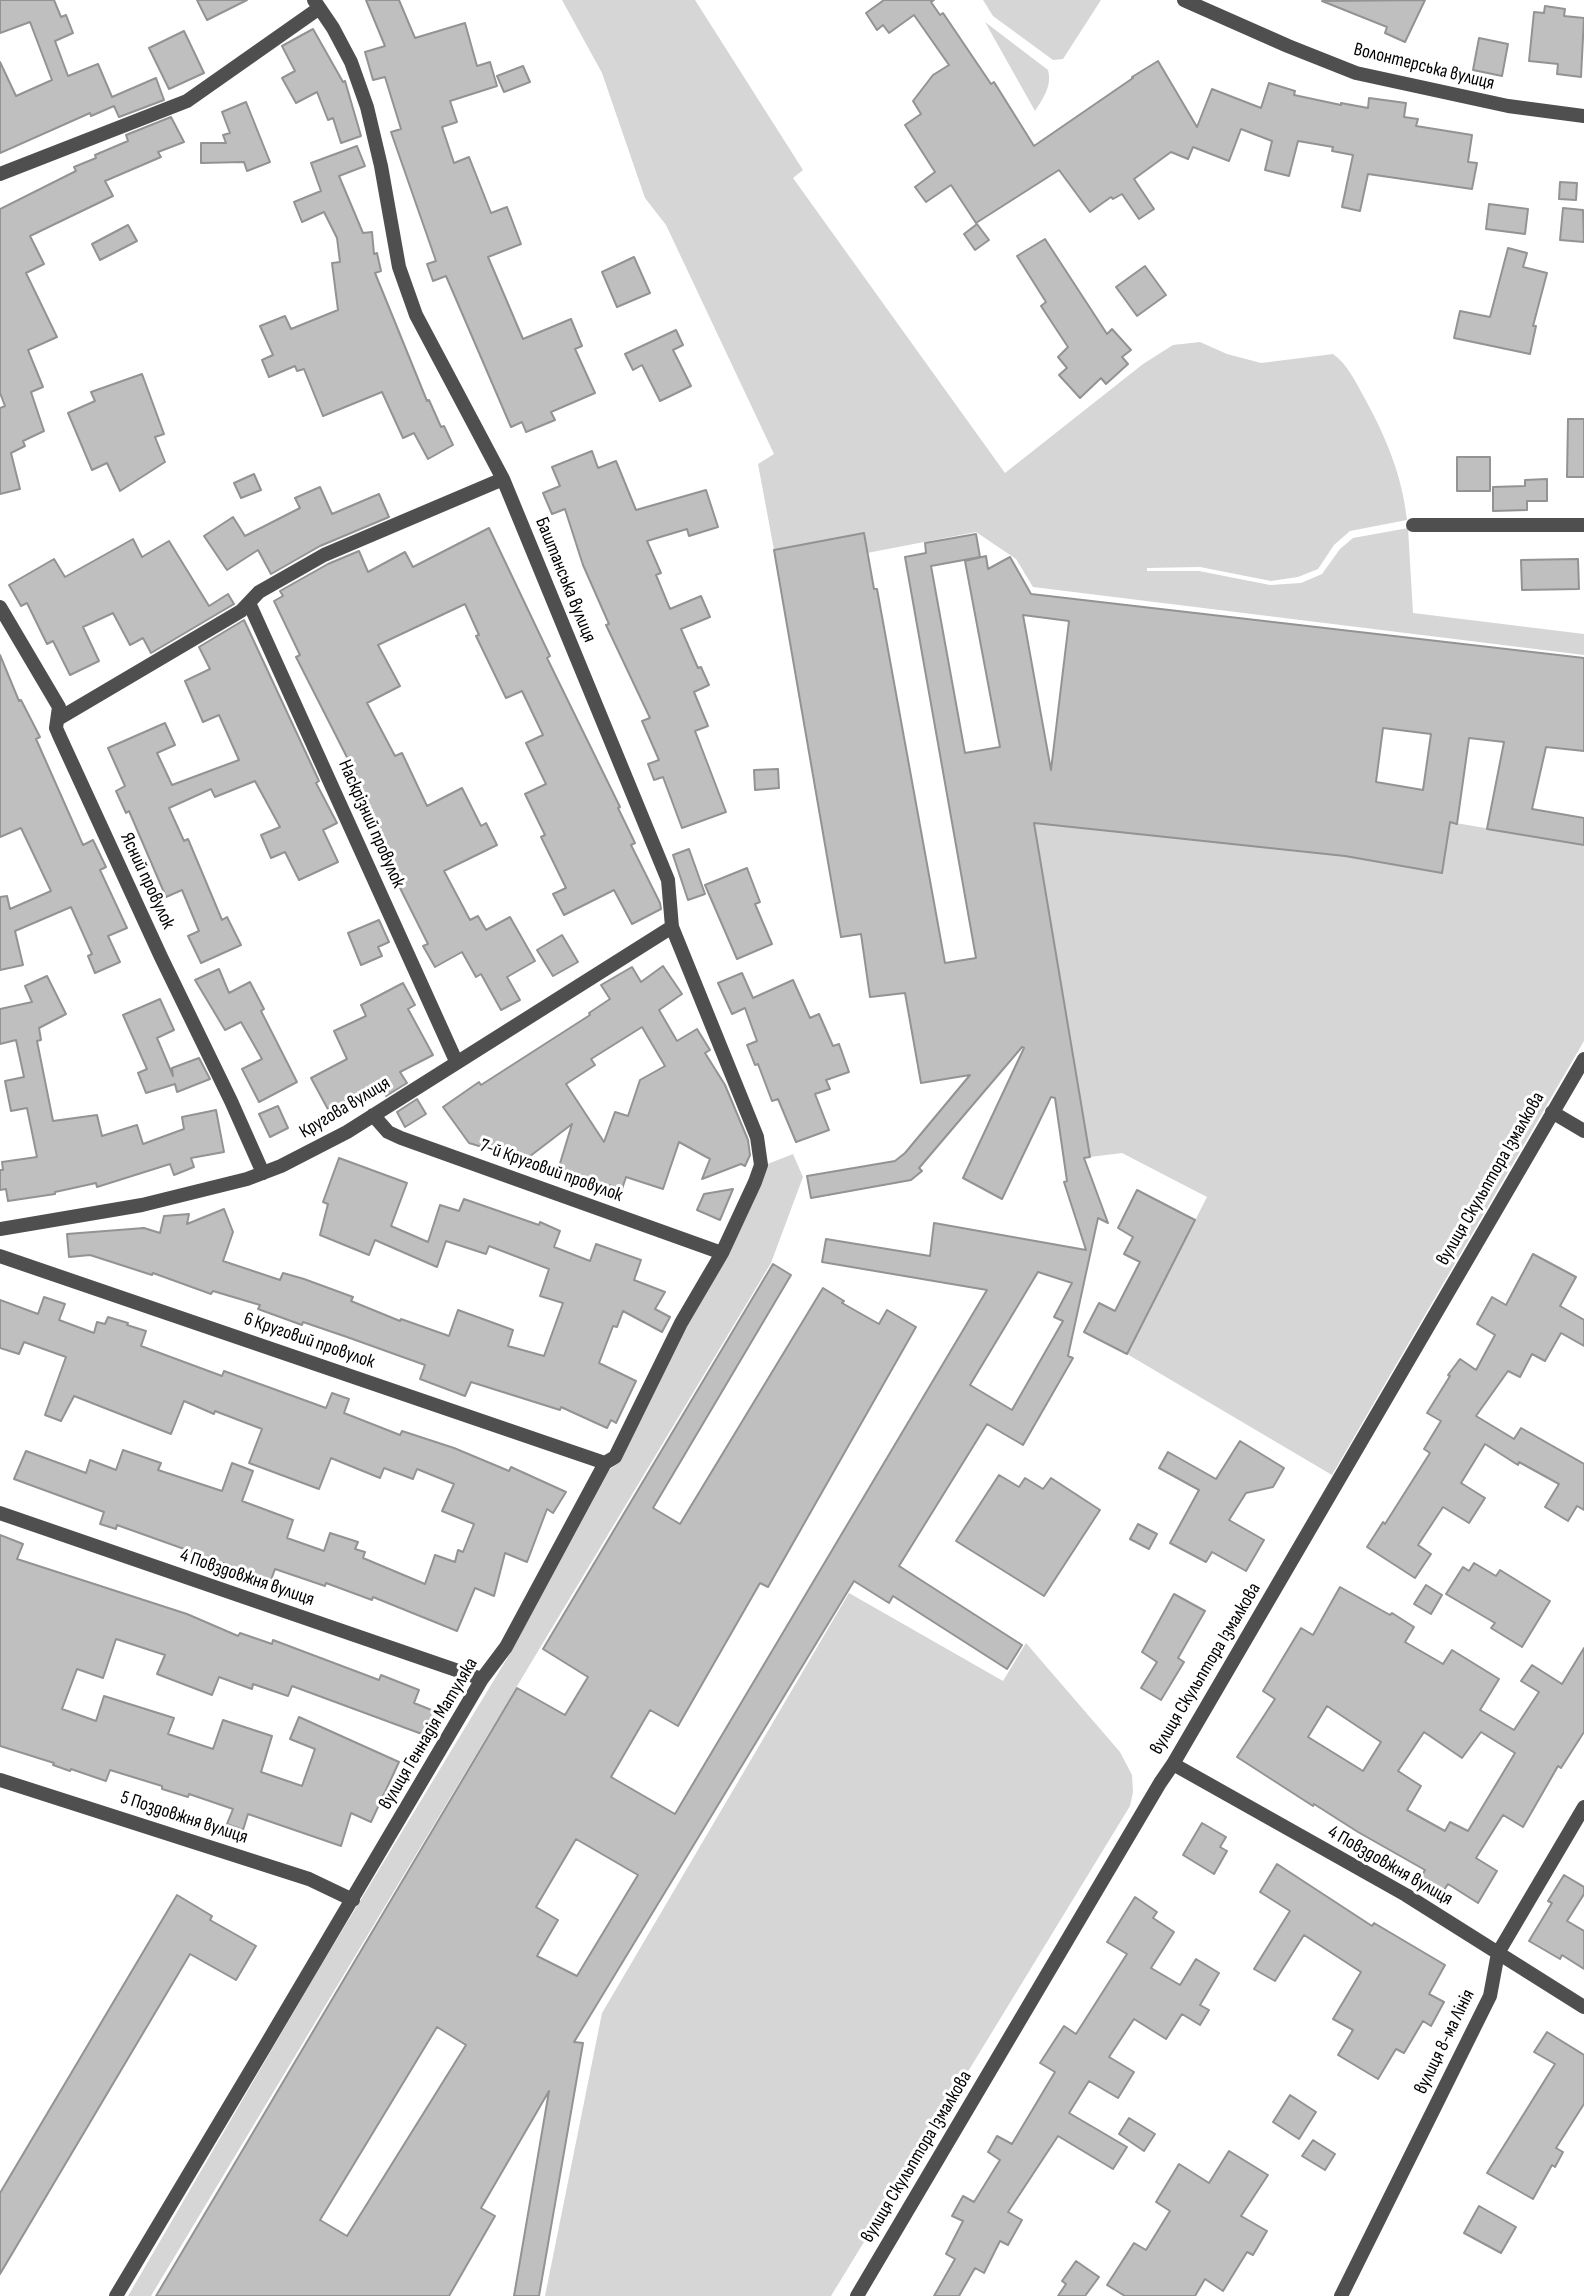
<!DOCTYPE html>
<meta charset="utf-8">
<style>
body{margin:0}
canvas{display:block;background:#fff}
</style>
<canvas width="1584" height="2296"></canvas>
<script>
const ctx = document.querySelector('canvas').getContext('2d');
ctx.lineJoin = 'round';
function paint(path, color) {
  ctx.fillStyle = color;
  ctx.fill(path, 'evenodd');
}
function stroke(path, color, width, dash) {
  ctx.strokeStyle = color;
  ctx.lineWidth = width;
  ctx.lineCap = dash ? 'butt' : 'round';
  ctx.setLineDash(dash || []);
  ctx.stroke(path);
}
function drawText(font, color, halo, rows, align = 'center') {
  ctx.font = font + ' "Sofia Sans Condensed",sans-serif';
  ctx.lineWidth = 6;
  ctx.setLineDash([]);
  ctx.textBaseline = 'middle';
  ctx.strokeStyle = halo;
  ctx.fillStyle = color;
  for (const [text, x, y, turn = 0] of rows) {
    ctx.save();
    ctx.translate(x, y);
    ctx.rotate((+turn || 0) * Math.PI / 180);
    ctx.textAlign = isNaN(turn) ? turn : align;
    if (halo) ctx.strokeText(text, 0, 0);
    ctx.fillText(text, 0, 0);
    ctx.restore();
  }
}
paint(new Path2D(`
 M562 0H695L803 170 793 178 1005 473 1143 364 1173 345 1200 342 1227 354 1261 363 1333 354C1348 365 1355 381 1364 397 1386 437 1402 475 1407 520L1350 531 1334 545 1318 569 1298 577 1271 581 1200 567 1147 568V571H1199L1270 585 1301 583 1322 574 1340 549 1353 538 1408 528 1413 613 1584 634V655L1033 587 1016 559 976 532 867 553 863 534 774 550 758 464 774 454 666 225 645 198 602 73Z
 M983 0H1101L1063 59 1053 60 993 16Z
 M985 22 1048 70C1052 86 1044 97 1035 111Z
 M1450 822 1584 845V1041L1332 1475 1127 1354 1207 1197 1122 1153 1090 1157 1034 823 1345 856 1441 873Z
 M793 1154 803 1177 771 1263 151 2296H128L320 1967 511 1652 610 1469 620 1462C642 1417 663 1371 686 1327 714 1273 751 1224 765 1165Z
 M849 1593 1003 1681 1026 1643 1120 1752 1132 1775 1133 1792 1130 1806 831 2296H545L602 2013Z`), '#d6d6d6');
const building = new Path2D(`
 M0 0H54L61 17 66 15 73 33 55 41 68 76 98 64 112 97 156 78 164 100 119 117 114 106 91 116 90 113 0 153V62L16 96 52 80 30 22 0 33Z
 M197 0H247L207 20Z
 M366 0H399L415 38 465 23 477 66 490 62 497 86 450 101 457 122 442 127 454 163 469 157 491 213 507 207 521 244 488 257 523 339 571 319 582 346 575 349 595 393 551 412 555 420 526 432 522 422 511 427 446 276 433 281 427 264 436 261 391 132 401 129 385 77 373 80 365 52 385 46Z
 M884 0H934L931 2 940 15 943 13 991 84 994 82 1034 146 1133 78 1132 77 1158 61 1197 127 1212 89 1261 108 1269 83 1295 91 1294 95 1341 105V103L1368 108 1369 98 1406 103 1404 117 1418 119 1416 126 1472 135 1468 162 1477 163 1472 189 1368 174 1360 211 1342 207 1353 155 1332 151 1333 147 1298 141 1289 176 1265 170 1272 141 1241 129 1229 161 1193 147 1188 159 1171 152 1134 179 1154 209 1139 219 1122 194 1113 199 1111 197 1090 212 1059 170 976 223 951 185 926 202 915 187 935 172 905 125 921 114 913 101 933 75 949 65 914 15 889 33 883 25 877 30 866 13Z
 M1425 0 1405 42 1385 33 1387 27 1322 1Z
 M1545 6 1565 9 1564 16 1584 18 1581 77 1557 74 1558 64 1529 61 1534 12 1544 13Z
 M313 29 343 82 345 81 361 136 341 143 333 118 328 120 317 92 296 103 282 78 295 71 282 46Z
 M184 31 204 73 169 89 149 48Z
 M1479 38 1508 44 1502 76 1473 70Z
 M523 66 530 82 504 92 497 76Z
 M246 102 270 162 247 171 244 162 201 163V143H226L223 135 230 133 222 112Z
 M171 117 184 142 158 152 161 157 105 181 113 196 30 236 44 264 26 273 57 337 28 350 43 387 31 392 44 431 23 441 25 446 11 453 20 489 0 494V408L5 406 0 393V209L76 171 74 167 96 158 95 155 128 141 126 135Z
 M357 146 365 166 339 176 363 233 372 232 374 254 377 253 381 271 375 273 427 401 429 400 441 427 444 426 453 445 428 459 414 433 403 438 382 392 323 416 304 369 297 371 295 366 269 377 262 360 273 355 260 326 285 316 291 329 338 310 332 263 340 262 337 238 324 212 302 222 294 202 321 191 311 163Z
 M1560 182 1577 183 1576 200 1559 199Z
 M1489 204 1528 209 1525 234 1486 229Z
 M1563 208 1583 210 1584 242 1560 240Z
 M977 224 989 240 975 250 964 234Z
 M128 225 137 241 100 260 92 244Z
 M1045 239 1107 334 1112 329 1131 350 1122 357 1128 364 1106 384 1101 378 1080 398 1059 375 1067 368 1058 357 1068 347 1041 306 1046 302 1017 256Z
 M1508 248 1527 253 1523 267 1547 273 1533 326H1536L1530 354 1454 338 1460 311 1490 317Z
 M634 257 650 293 617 307 602 272Z
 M1145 266 1166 295 1137 316 1116 287Z
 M676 330 683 345 673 350 691 386 660 401 642 365 633 370 625 354Z
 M142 374 164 434 155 437 165 462 120 491 107 463 92 470 68 413 95 401 91 392Z
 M1568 419H1584V477H1567Z
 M592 451 598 468 616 461 636 510 706 490 718 527 689 536 687 529 647 541 661 573 656 575 670 609 701 596 710 617 681 629 698 668 701 667 709 685 694 692 708 726 695 731 726 812 682 828 663 777 654 780 648 764 659 760 642 721 650 718 606 625 609 624 583 565 565 509 552 514 543 493 560 486 552 467Z
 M1457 457H1490V491H1457Z
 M254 474 261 490 241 498 234 483Z
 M1547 479V501H1527V510L1493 511V487L1525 486V480Z
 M320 487 332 514 379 494 389 517 320 546 271 574 258 550 227 570 204 536 233 517 245 536 300 508 295 498Z
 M489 528 550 656 547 658 620 807 618 808 635 843 631 845 660 903 661 909 632 924 614 890 564 915 553 894 566 888 541 837 545 835 525 794 546 784 526 743 543 735 522 691 506 698 476 636 479 635 465 604 378 645 400 686 367 703 395 756 402 753 427 806 462 788 481 826 486 823 497 845 444 871 470 920 478 916 486 930 510 917 535 961 507 977 520 1000 501 1010 481 974 476 977 462 952 435 967 423 946 428 944 385 858 386 857 371 822 374 821 353 776 356 775 296 657 300 655 274 601 283 596 280 591 328 564 359 551 368 572 405 552 413 567Z
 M864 533 874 589H877L945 963 976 958 905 557 926 553 925 543 976 534 980 557 931 566 965 753 1000 747 965 561 986 556 988 569 1010 557 1031 594 1584 658V751L1546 747 1532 809 1584 818V845L1487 829 1504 742 1469 738 1457 824 1450 822 1442 873 1345 856 1034 823 1090 1157 1084 1158 1108 1223 1098 1218 1068 1356 1073 1358 1023 1445 987 1424 899 1566 1022 1645 1007 1669 893 1596 889 1603 854 1581 574 2042 583 2043 539 2296H514L549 2091 481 2208 495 2216 449 2296H156L517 1688 565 1715 588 1677 543 1649 773 1264 791 1275 653 1508 680 1524 823 1288 844 1301 842 1303 879 1324 887 1310 916 1327 768 1587 760 1583 678 1726 650 1710 611 1777 675 1814 987 1290 822 1262 826 1239 930 1256 934 1223 1086 1250 1064 1182 1067 1181 1055 1098 1051 1097 1002 1199 963 1178 1024 1048 1022 1047 919 1168 922 1171 911 1180 811 1198 807 1176 895 1161 905 1153 970 1075 921 1083 905 993 870 997 861 934 841 937 774 550ZM1023 615 1069 621 1051 770ZM1383 728 1431 734 1423 790 1376 782ZM1038 1272 1072 1283 1054 1317 1063 1321 1012 1410 970 1385ZM576 1839 638 1875 577 1976 537 1956 558 1920 536 1907ZM437 2027 466 2045 347 2236 320 2220Z
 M133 539 142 557 169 541 209 606 228 594 234 604 151 653 143 638 130 645 113 613 83 627 99 661 70 675 53 641 47 644 27 603 21 606 9 585 54 559 65 577Z
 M1578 559 1579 589 1522 590 1521 560Z
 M244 620 319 781 316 783 337 823 323 830 338 862 299 880 285 852 271 858 261 835 280 827 255 781 215 797 211 789 169 808 184 841 188 839 222 920 227 917 241 945 201 963 188 936 199 931 182 890 166 897 129 811 126 813 116 791 125 786 108 748 165 723 175 745 157 753 172 785 239 760 219 715 203 722 185 681 210 669 199 647Z
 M0 655 19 701 21 700 40 737 36 739 83 845 93 840 106 867 100 870 127 928 108 936 120 962 95 973 88 956 92 954 71 907 15 931 23 965 0 970V897L7 896 10 909 51 891 21 828 0 837Z
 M778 769 779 788 755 790 754 770Z
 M689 849 705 894 688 900 673 855Z
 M747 868 760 902 755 904 772 944 737 959 705 885Z
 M379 920 389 942 378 947 382 956 361 965 348 933Z
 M562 935 578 962 553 976 537 950Z
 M663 966 682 994 659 1010 677 1041 697 1029 710 1050 705 1053 725 1085 748 1140 750 1155 745 1166 741 1164 702 1179 710 1159 679 1142 663 1189 626 1177 622 1189 558 1170 572 1124 525 1160 469 1143 443 1107 479 1082 481 1085 590 1015 589 1013 610 999 601 985 632 967 641 982ZM642 1027 665 1066 640 1080 628 1116 615 1112 604 1142 566 1084 595 1065 591 1059Z
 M219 969 229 993 250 982 264 1009 261 1011 297 1082 259 1102 242 1069 262 1059 241 1022 225 1030 195 980Z
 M742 973 753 998 793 980 810 1018 819 1014 833 1046 839 1044 849 1072 826 1080 830 1089 815 1094 829 1130 796 1142 778 1099 772 1101 758 1064 755 1065 747 1045 757 1041 745 1008 732 1014 718 983Z
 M47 976 66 1014 39 1028 41 1040 37 1041 53 1121 97 1115 102 1136 137 1125 143 1144 184 1129 182 1117 216 1110 224 1152 191 1158 194 1167 174 1175 170 1164 97 1187 96 1183 55 1192V1194L8 1201 6 1189 0 1190V1170H3L2 1162 37 1157 27 1108 11 1111 5 1081 24 1077 16 1040 0 1044V1009L32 1002 25 986Z
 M403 983 415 1005 408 1009 433 1055 400 1072 407 1083 386 1096 382 1088 330 1113 311 1078 347 1059 334 1031 366 1016 361 1005Z
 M160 999 174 1030 157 1038 173 1076 172 1068 199 1058 210 1079 177 1092 175 1084 146 1093 138 1073 147 1069 123 1015Z
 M417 1099 426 1114 405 1127 397 1112Z
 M278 1106 288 1128 270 1137 259 1114Z
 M339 1158 407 1183 391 1226 428 1242 440 1205 459 1211 464 1199 539 1225 540 1222 560 1231 554 1247 590 1261 596 1244 641 1260 634 1280 665 1292 655 1309 670 1317 662 1332 623 1311 617 1327 613 1326 599 1363 636 1381 616 1423 611 1420 607 1428 561 1407 560 1410 471 1382 465 1396 420 1379 425 1365 347 1337 303 1322 302 1325 258 1309 260 1305 213 1291 211 1294 153 1273 152 1275 90 1255 69 1257 67 1234 144 1228 160 1233 164 1216 189 1214 187 1224 224 1209 233 1232 223 1261 280 1280 283 1273 304 1279 353 1297 351 1301 400 1321 401 1319 449 1336 458 1310 513 1330 508 1346 544 1356 563 1303 540 1296 549 1269 489 1246 486 1254 446 1241 437 1267 375 1240 369 1255 320 1235 328 1204 323 1202Z
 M733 1189 720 1220 697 1210 704 1194Z
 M1137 1190 1195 1220 1127 1354 1084 1332 1099 1303 1115 1311 1140 1262 1124 1254 1133 1237 1118 1228Z
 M1533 1254 1576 1277 1560 1306 1584 1320V1346L1561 1333 1545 1361 1532 1354 1520 1377 1508 1371 1476 1416 1514 1439 1521 1428 1584 1464V1510L1577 1506 1568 1521 1545 1507 1559 1484 1519 1462 1518 1465 1485 1444 1461 1483 1485 1498 1469 1523 1443 1507 1418 1545 1431 1554 1415 1578 1367 1547 1383 1522 1385 1524 1430 1453 1424 1449 1441 1421 1427 1413 1450 1376 1448 1375 1460 1359 1476 1370 1495 1335 1477 1324 1492 1297 1506 1305Z
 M44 1297 65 1304 59 1320 94 1333 97 1322 105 1324 108 1317 128 1323 127 1325 146 1331 141 1346 222 1376 224 1371 326 1408 332 1393 349 1399 344 1413 400 1435 402 1431 454 1448 509 1471 511 1467 566 1492 553 1513 547 1509 527 1562 505 1553 494 1596 475 1588 457 1631 373 1597 372 1600 326 1583 325 1586 275 1569 271 1580 117 1525 116 1529 100 1524 104 1512 14 1479 26 1451 86 1473 90 1460 116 1470 123 1450 161 1463 158 1470 222 1491 232 1463 253 1471 242 1501 293 1520 287 1538 324 1551 330 1533 358 1542 355 1549 365 1552 363 1558 425 1584 435 1555 455 1562 458 1550 463 1552 474 1524 442 1511 454 1484 417 1469 413 1479 384 1468 380 1478 331 1458 319 1489 249 1463 262 1429 215 1411 214 1414 184 1401 171 1434 74 1396 61 1421 45 1415 66 1357 24 1342 19 1354 0 1348V1300L38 1314Z
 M1240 1441 1284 1468 1273 1487 1246 1493 1229 1520 1264 1540 1246 1571 1212 1552 1206 1562 1170 1543 1199 1490 1159 1468 1168 1452 1216 1479Z
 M999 1475 1019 1487 1025 1478 1043 1489 1051 1478 1100 1510 1044 1596 956 1541Z
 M1138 1524 1157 1534 1149 1549 1130 1539Z
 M0 1535 23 1544 17 1559 187 1614 238 1636 240 1633 272 1644 273 1640 379 1680 381 1675 419 1690 414 1703 439 1713 430 1737 292 1686 288 1696 253 1684 252 1689 219 1677 212 1695 157 1674 165 1655 116 1639 103 1678 77 1669 62 1709 96 1721 104 1696 174 1718 168 1734 213 1749 223 1720 272 1736 261 1772 302 1786 315 1749 290 1739 299 1717 399 1762 371 1822 351 1813 341 1846 248 1814 243 1830 227 1824 233 1809 189 1794 188 1797 162 1789V1786L110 1770 106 1781 71 1769 70 1771 53 1765 54 1763 0 1746Z
 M1474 1563 1496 1576 1500 1570 1550 1601 1522 1647 1491 1628 1495 1623 1446 1594 1463 1567 1469 1571Z
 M1426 1585 1442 1595 1431 1614 1414 1604Z
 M1340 1587 1390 1615 1392 1613 1414 1627 1405 1642 1443 1664 1452 1650 1499 1679 1480 1710 1514 1730 1539 1692 1521 1681 1532 1665 1562 1684 1584 1648V1732L1561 1768 1558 1766 1523 1827 1503 1815 1476 1858 1497 1871 1478 1903 1448 1884 1441 1895 1419 1881 1425 1870 1358 1832 1314 1804 1313 1806 1237 1757 1275 1699 1263 1691 1301 1628 1313 1635ZM1327 1706 1381 1742 1363 1771 1308 1737ZM1424 1732 1462 1758 1481 1732 1515 1753 1468 1831 1450 1822 1445 1831 1407 1810 1421 1786 1398 1771Z
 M1174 1594 1205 1611 1178 1658 1184 1662 1161 1700 1141 1688 1157 1662 1142 1652Z
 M1202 1823 1226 1837 1220 1847 1227 1851 1214 1874 1183 1855Z
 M1277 1864 1372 1926 1374 1923 1445 1965 1429 1994 1444 2002 1431 2026 1423 2021 1404 2053 1396 2049 1378 2079 1338 2055 1353 2030 1333 2019 1361 1972 1304 1935 1275 1981 1254 1969 1290 1911 1260 1892Z
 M1564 1875 1584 1887V1894L1567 1921 1584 1931V1969L1562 1955 1560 1959 1529 1941 1552 1903 1548 1901Z
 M177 1895 212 1916 210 1920 256 1946 236 1980 190 1954 0 2274V2193Z
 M1135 1897 1157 1912 1153 1918 1174 1932 1151 1968 1180 1985 1196 1959 1219 1973 1200 2005 1209 2010 1200 2025 1182 2014 1166 2039 1134 2019 1109 2057 1134 2072 1118 2098 1089 2081 1069 2113 1127 2147 1113 2169 1058 2136 1008 2212 1022 2220 1008 2245 1000 2241 984 2273 975 2268 959 2296H934L955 2259 946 2254 963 2221 952 2216 963 2196 974 2202 1000 2160 988 2152 997 2136 1012 2144 1055 2072 1040 2063 1064 2026 1076 2034 1127 1954 1107 1942Z
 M1547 2032 1584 2055V2104L1556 2148 1563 2152 1555 2167 1552 2165 1533 2199 1487 2173 1555 2064 1534 2052Z
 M1290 2095 1316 2112 1299 2139 1273 2122Z
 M1129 2118 1155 2134 1144 2151 1119 2134Z
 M1313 2140 1335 2154 1325 2170 1302 2156Z
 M1229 2151 1268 2175 1241 2216 1267 2231 1253 2255 1247 2252 1223 2291 1205 2279 1195 2296H1125L1107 2285 1134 2243 1146 2250 1170 2211 1156 2202 1179 2164 1209 2183Z
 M1479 2206 1516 2227 1501 2253 1464 2233Z
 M1076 2261 1099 2277 1085 2296H1058L1066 2284 1062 2281Z`);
paint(building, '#bfbfbf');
stroke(building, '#939393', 2);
stroke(new Path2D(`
 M1184 0 1288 46 1356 73 1508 106 1584 116
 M0 174 187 101 318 9
 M1413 525H1584
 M249 603 456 1061
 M0 607 59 707 56 728 59 735 161 957 231 1101 263 1173
 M58 719 241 611 259 592 324 555 503 479
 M1552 1112 1584 1131
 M373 1115 388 1132 401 1138 722 1253
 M0 1229 142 1205 247 1179 281 1166 347 1132 672 927
 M0 1256 605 1463
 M0 1513 482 1679
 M1173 1764 1406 1895 1584 2007
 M0 1780 309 1879 353 1900
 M116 2296C239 2091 361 1885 482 1679L506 1647 605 1463 615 1457 681 1323 722 1253 755 1182 761 1165 757 1137 672 927 668 880 503 479 416 315 399 267 381 166 367 107 351 62 333 28 314 0
 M857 2296 1160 1783 1173 1764 1584 1059
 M1341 2296 1490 1996 1498 1953 1584 1807`), '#4f4f4f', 14);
drawText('19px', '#000', '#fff', [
 ["Волонтерська вулиця",1424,67,14],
 ["Баштанська вулиця",565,580,68],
 ["Наскрізний провулок",371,824,66],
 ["Ясний провулок",147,881,65],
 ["Кругова вулиця",345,1108,-31],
 ["7-й Круговий провулок",551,1171,20],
 ["вулиця Скульптора Ізмалкова",1491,1179,-60],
 ["6 Круговий провулок",309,1341,19],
 ["4 Повздовжня вулиця",247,1578,19],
 ["вулиця Скульптора Ізмалкова",1206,1669,-59],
 ["вулиця Геннадія Матуляка",429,1734,-59],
 ["5 Поздовжня вулиця",184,1818,18],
 ["4 Повздовжня вулиця",1390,1866,30],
 ["вулиця 8-ма Лінія",1445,2042,-64],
 ["вулиця Скульптора Ізмалкова",917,2157,-59]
]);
</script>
